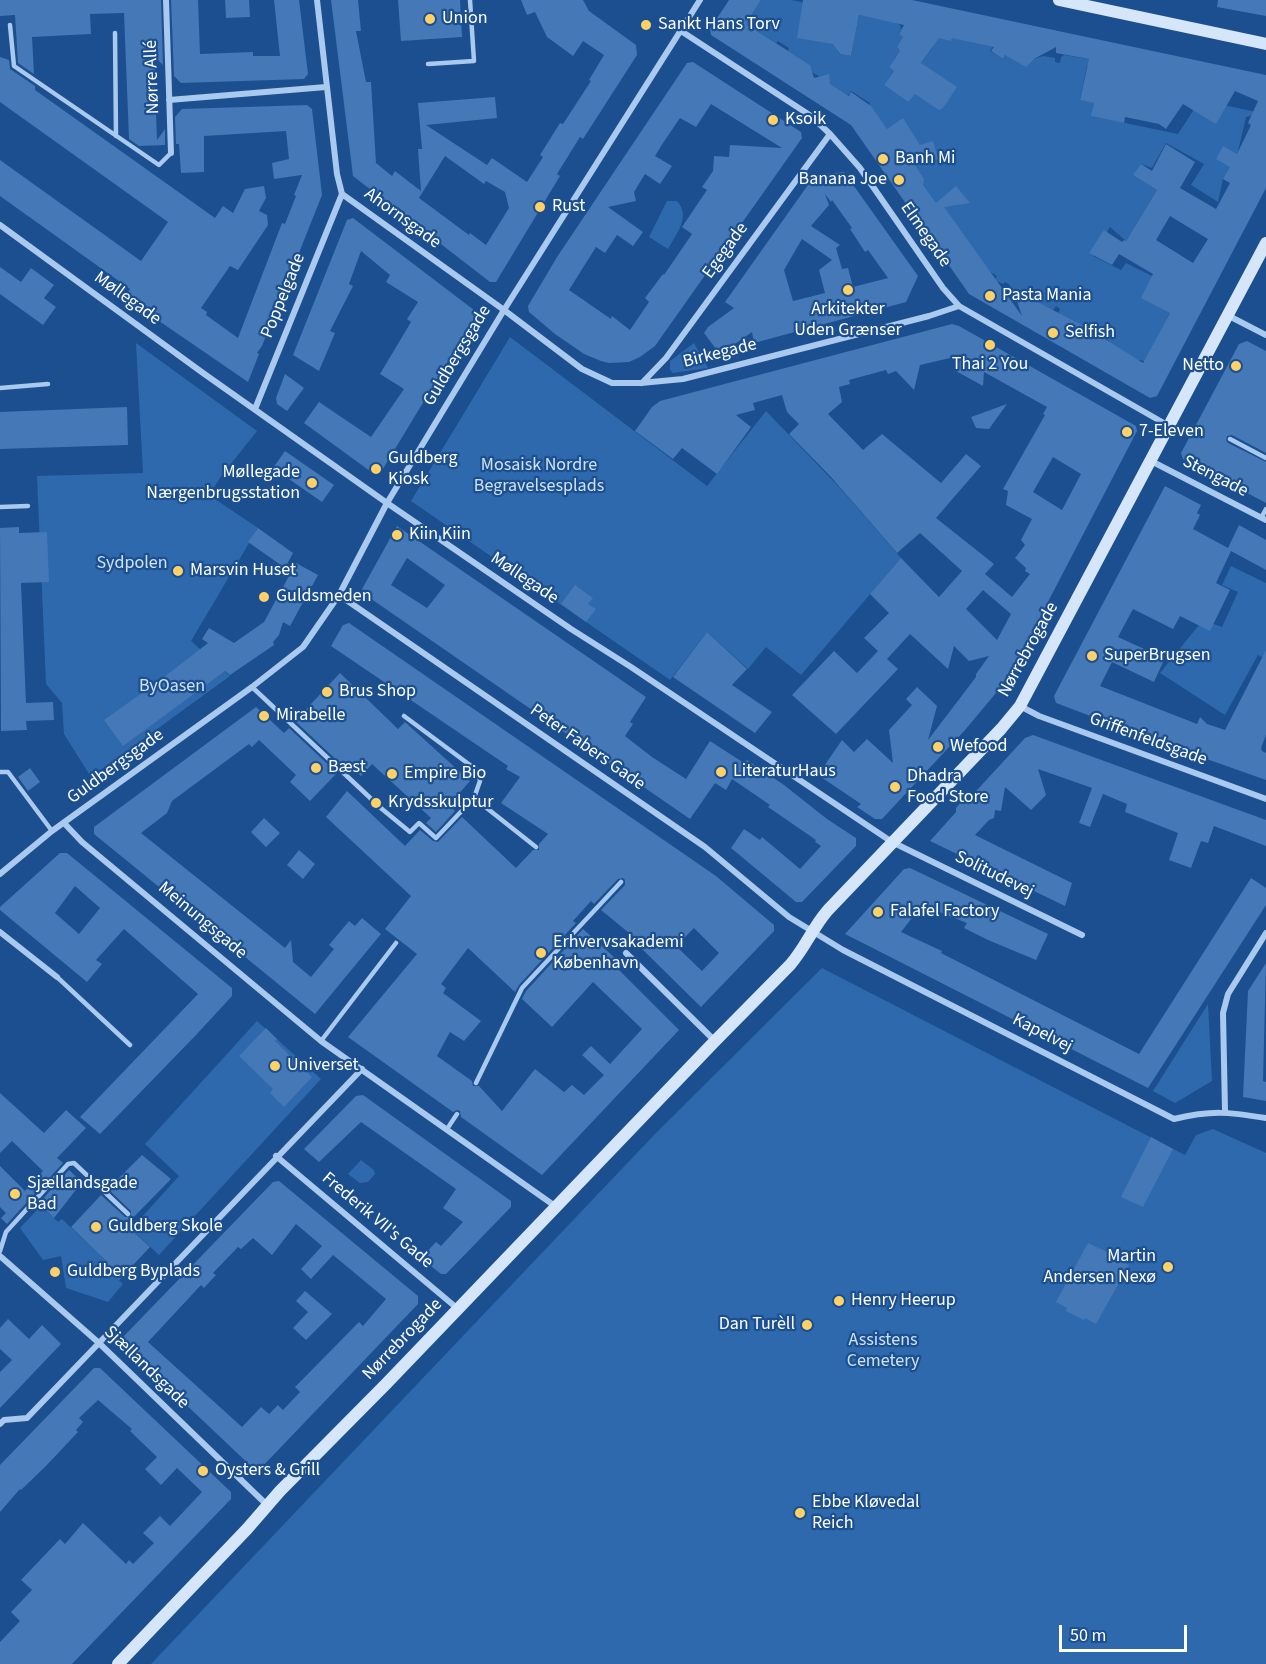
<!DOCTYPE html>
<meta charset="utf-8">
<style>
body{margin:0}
#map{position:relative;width:1266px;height:1664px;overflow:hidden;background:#1b4f8f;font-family:"Source Sans 3",sans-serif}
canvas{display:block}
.scale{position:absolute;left:1059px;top:1625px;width:128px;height:27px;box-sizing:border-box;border:3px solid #fff;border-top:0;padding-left:8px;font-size:18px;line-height:21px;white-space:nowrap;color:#fff;-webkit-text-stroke:4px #1b4f8f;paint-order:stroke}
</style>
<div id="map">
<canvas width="1266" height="1664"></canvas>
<div class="scale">50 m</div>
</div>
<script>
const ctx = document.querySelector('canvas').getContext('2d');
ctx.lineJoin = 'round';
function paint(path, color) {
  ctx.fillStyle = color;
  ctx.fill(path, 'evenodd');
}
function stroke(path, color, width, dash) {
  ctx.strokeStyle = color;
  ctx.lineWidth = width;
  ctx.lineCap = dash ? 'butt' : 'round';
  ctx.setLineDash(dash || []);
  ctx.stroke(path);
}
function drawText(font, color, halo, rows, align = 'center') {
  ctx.font = font + ' "Source Sans 3",sans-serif';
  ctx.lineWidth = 4.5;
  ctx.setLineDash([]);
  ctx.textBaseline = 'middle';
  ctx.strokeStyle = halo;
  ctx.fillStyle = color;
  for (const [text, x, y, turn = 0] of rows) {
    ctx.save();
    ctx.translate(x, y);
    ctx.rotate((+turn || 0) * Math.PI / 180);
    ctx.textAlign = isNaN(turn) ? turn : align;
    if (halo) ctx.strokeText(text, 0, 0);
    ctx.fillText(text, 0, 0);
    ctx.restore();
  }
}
paint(new Path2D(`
 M761 0H791L831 8 838 52 840 54 851 56 859 15 895 22 900 25 901 29 899 34 903 37 897 48 905 54 897 55 889 67 894 71 884 85 908 102 914 73 932 48 931 31 986 45 1003 32 990 51 1003 59 1010 47 1034 59 1043 56 1055 58V62L1060 63 1061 57 1064 55 1093 60 1087 66 1080 99 1094 103 1092 116 1178 134 1200 100 1261 113 1246 117 1233 173 1223 179 1218 202 1191 185 1204 164 1166 143 1152 168 1141 164 1134 175 1157 190 1126 241 1110 227 1093 256 1121 270 1126 263 1178 289 1177 299 1145 361 1137 360 1109 344 1110 342 1095 333 1097 328 1092 325 1089 330 1058 314 1060 309 1056 306 1053 310 1029 299 1030 297 1025 294 1023 296 1009 287 1010 285 1005 282 1003 284 995 280 997 276 989 271 954 228 913 173 910 130 905 122 885 130 869 106 870 103 851 91 849 95 846 94 829 84V77L826 75 820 77 810 71V65L788 51 789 48 778 41 776 43 746 24Z
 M667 201H677C691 216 677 233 668 249L649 237Z
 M510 337 707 486 766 411 840 488 901 558 801 675 766 647 748 669 707 632 670 680 411 501Z
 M136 343 257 431 222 475 209 495 258 528 191 641 230 676 91 777 64 734 62 703 46 684 37 476 143 473Z
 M694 343 708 368 673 373 670 370V361Z
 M1231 566 1266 583V659L1258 655 1225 715 1160 673 1203 620 1222 627 1238 592 1222 585Z
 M822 968 1185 1155 1196 1135 1213 1129 1266 1153V1664H151L655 1134Z
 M1208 1004 1212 1081 1175 1103 1153 1091Z
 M257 1021 321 1079 159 1255 131 1229 179 1176 145 1144Z
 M361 1160 374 1170 375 1174 368 1182 360 1183 348 1174Z
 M43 1207 58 1222 62 1219 106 1261 103 1265 123 1284 108 1302 66 1288 61 1256 43 1260 20 1228 37 1210Z`), '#2e69ad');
paint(new Path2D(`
 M0 0H161L163 65 154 56 157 140 165 129V145L139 146 129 139 124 13 90 14 91 34 32 37 34 74 18 63 15 15 0 16Z
 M171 0H198L200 54 253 52V56H280L274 0H299L308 74 304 79 181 83 174 76Z
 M225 0H249L250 17 226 18Z
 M331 0H358L361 31H356L366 82H371L376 163 392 176 395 171 421 191 418 149H422L418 103 495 97 497 118 426 125 487 165 492 158 527 182 543 157 540 155 560 123 563 124 591 81 589 80 604 55 583 41 573 56 547 37 535 12 527 15 521 0H583L589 11 636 45 637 55 583 139 580 137 557 174 560 176 496 282H490L353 176ZM445 156 484 184 486 181 505 192 509 208 486 245 470 233 469 235 419 198Z
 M398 0H460L462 37 401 41Z
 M729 0H761L746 24 810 65 814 78 829 74 830 84 849 96 851 92 871 106 887 129 903 118 920 145 933 141 938 159 915 165 924 179 923 185 936 203 956 186 970 203 944 207 1022 316 1013 289 1089 329 1143 363 1170 313 1141 298 1153 274 1119 254 1112 265 1089 253 1104 230 1122 242 1124 240 1126 241 1157 190 1133 175 1141 164 1152 171 1166 144 1195 162 1180 188 1216 209 1230 183 1223 179 1230 167 1216 159 1223 146 1237 154 1251 125 1248 123 1258 101 1235 91 1216 124 1183 104 1166 129 1159 124 1125 117 1124 123 1091 116 1094 103 1080 100 1089 59 1056 53V47L1034 59 1026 67 1005 55 1003 59 991 51 994 47 952 38 951 41 939 38 921 63 957 87 943 108 939 110 915 94 908 102 884 85 894 71 889 67 900 51 897 47 903 37 899 34 904 25 859 15 851 56 840 54 833 44 797 38 803 0H912L1266 75V188L1157 396 1150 398 969 294 851 125 711 35 710 29ZM1170 216 1208 239 1193 263 1156 240Z
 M1218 0H1266V16L1217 7Z
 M0 57 9 60 10 69 35 86V90L215 218 223 206 233 213 245 189 264 186 266 198 259 211 267 215 268 225 238 270 230 266 201 308 207 312 206 315 238 338 282 223 285 224 296 196 294 195 302 175 274 179 272 163 289 159 286 131 204 136V172L181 173 179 144H176L175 117 182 109 307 105 312 109 322 195 262 346 257 353 259 354 248 382 124 297 130 289 0 196V160L141 261 168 222 0 102Z
 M693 62 801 132 802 138 655 346 640 357 629 362 609 363 601 361 584 354 555 334 529 312 528 306 557 257 687 63ZM711 104 782 148 730 145 729 157 714 156 713 171 702 187 707 190 682 227 692 234 664 275 663 274 645 298 649 302 630 330 612 316 611 319 569 290 596 247 605 253 617 235 633 246 643 232 608 207 636 201 634 192 645 174 660 184 672 166 655 156 663 143 680 118 696 127Z
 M844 172 918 276 906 302 754 343 752 332 725 351 719 353 704 333 708 327 734 308 725 302 815 175ZM825 194 831 202 832 200 852 228 850 229 865 252 868 250 888 278 853 287 848 268 842 269 836 248 840 245 811 226 829 205ZM802 239 832 260 819 270 825 293 793 301 784 270Z
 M353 218 474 310 475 317 381 472 374 474 304 423 319 402 371 437 404 389 380 374 411 322 407 319 418 302 386 282 390 275 361 251 349 284 353 286 330 331 335 333 319 371 293 355 347 220Z
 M0 267 21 282 31 268 54 285 44 298 56 307 43 325 0 294Z
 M952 324 959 326 1136 426 1137 431 1014 667 996 693 965 730 882 819H875L857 807 861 804 818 775 842 740 854 752 867 739 893 763 889 730 912 705 906 699 917 687 937 706 928 740 976 677V674L989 656 969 661 954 646 948 669 910 634 887 659 898 669 836 734 792 695 834 651 857 673 878 651 864 638 889 613 870 594 901 558 939 597 962 571 920 533 897 553 831 477 789 434 799 424 787 412 782 395 753 403 755 410 736 415 751 427 717 474 682 448 673 459 635 431 652 407 660 401ZM963 355 954 370 983 386 984 372 1047 407 1043 414 1045 415 1003 489 1008 491 1006 505 1032 519 1021 540 1025 545 1015 558 1026 568 1025 571 1030 574 1012 597 985 574 994 564 936 518 981 466 966 454 941 483 882 434 863 450 828 414 842 402 839 387 850 384 849 380 886 370 888 374 896 371 914 390 920 365ZM1053 457 1081 474 1062 510 1033 492ZM983 590 1011 614 997 640 966 609Z
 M1247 341 1266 351V453L1232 435 1227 436 1226 440 1228 443 1266 462V503L1183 459 1181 453 1239 344Z
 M285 374 304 388 287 411 277 404 276 398Z
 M1007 404 989 429 976 428 971 417Z
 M127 407 128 445 0 449V412Z
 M285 451 334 485 322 502 273 468Z
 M1165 486 1201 505 1197 513 1200 515 1193 529 1228 548 1239 525 1266 540V570L1231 551 1216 583 1230 590 1210 631 1180 616 1173 629 1133 609 1118 637 1164 658V660L1154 682 1112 662 1100 686 1197 724 1200 717 1207 724 1225 730 1266 650V735L1261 748 1262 751 1266 753V780L1170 746 1056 703 1054 696Z
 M397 526 646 697 630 722 633 724 625 736 652 757 686 779 710 741 744 763 747 760 784 785 827 819 856 838V846L802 902H796L731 848 744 829 760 840 762 837 800 869 821 846 815 842 816 840 768 807 770 805 732 779 726 790 715 783 690 819 364 594 362 589ZM407 558 445 585 427 608 391 585Z
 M19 527V533L47 532 49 582 21 583 26 703 53 702 54 720 26 721 27 730 1 731 0 528Z
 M258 528 293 553 285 568 248 542Z
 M296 563 318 575 290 626 283 622 279 635 273 642 274 645 230 675 225 671 123 746 104 720 159 681 208 643 202 639 209 628 234 643 264 622Z
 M575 585 593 598 588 604 596 609 586 622 561 604Z
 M349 623 716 876 774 925V931L701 1007 642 949 645 946 601 910 625 885V880L623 878 618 879 594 904 591 901 573 921 576 923 519 985 515 992 468 948 441 984 446 988 443 993 481 1021 464 1041 450 1032 437 1056 472 1081 473 1086H479L502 1111 535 1069 564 1092 572 1085 584 1095 604 1075 582 1055 591 1046 610 1064 642 1029 593 982 552 1027 522 999 526 991 583 929 615 958 611 962 679 1030 542 1175 461 1117 460 1111 457 1110 453 1112 348 1037 417 954 385 929 411 896 326 817 347 791 405 846 420 830 433 841 438 842 462 817 516 868 533 850H539V844L548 834 501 803 520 777 506 769 508 766 331 646 343 625ZM694 928 719 953 702 971 676 946Z
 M707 632 747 669 732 685 772 712 755 733 673 677Z
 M340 673 398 729 405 722 470 781 449 805 455 811 436 832 426 823 431 818 372 764 361 776 347 764 344 767 295 721Z
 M256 707 284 733 289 728 337 773 310 801 290 782 296 775 259 740 252 747 249 744 172 801 167 813 141 833 285 948 291 940 293 962 311 977 334 949 329 945 349 921 355 926 362 918 381 934 315 1014 94 834V827Z
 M1033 735 1266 820V846L1214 826 1208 843 1201 841 1191 868 1169 860 1178 833 1125 812 1127 804 1103 794 1090 827 1079 823 1092 788 1038 769 1046 795 1031 810 1005 787 1001 811 995 810 994 818 989 820 975 835 1072 883 1065 906 930 841 956 812V808L961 802H966L1025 738Z
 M30 768 40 782 28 791 18 777Z
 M264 818 280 833 266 847 251 832Z
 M299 850 315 864 303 879 287 865Z
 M60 853H67L232 988V996L196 1035 100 1134 80 1117 198 994 124 929 96 960 102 964 87 982 0 910V907ZM75 886 100 908 79 934 55 913Z
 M910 868 1048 934 1036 960 988 940 964 928 967 923 922 905 901 932 942 951 941 953 1139 1054 1251 878 1266 888V905L1148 1088 845 934 904 869Z
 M1266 963 1263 1081 1266 1082V1101L1243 1097 1248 991Z
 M266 1028 277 1039 275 1041 312 1077 284 1107 270 1093 273 1089 239 1056Z
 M0 1093 44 1133 66 1110 86 1128 57 1158 63 1163 7 1224 1 1218 6 1213 0 1207V1166L25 1191 43 1171 12 1141 0 1153Z
 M363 1095 511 1201V1207L446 1274H441L421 1258 436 1242 441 1246 463 1222 443 1208 456 1189 361 1122 319 1162 304 1149 356 1096Z
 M1151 1137 1173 1149 1143 1207 1121 1197Z
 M142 1155 171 1179 126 1225 150 1247 119 1280 103 1265 106 1261 71 1227 101 1195 125 1217H131V1211L107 1188 116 1179 117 1180Z
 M69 1170 82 1182 54 1218 39 1203Z
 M279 1181 418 1296V1304L260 1469H254L123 1345V1337L273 1182ZM296 1224 322 1246 301 1269 311 1279 333 1255 386 1299 363 1326 359 1322 295 1387 300 1392 283 1410 278 1405 269 1414 261 1407 242 1427 148 1342 201 1285 204 1288 216 1275 213 1273 238 1247 241 1249 253 1238 272 1255Z
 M1088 1243 1118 1257V1259L1129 1265 1096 1324 1085 1318 1084 1320 1066 1311 1067 1308 1056 1302Z
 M305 1291 332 1314 306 1340 293 1328 308 1312 296 1301Z
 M8 1319 29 1339 42 1325 61 1344 0 1408V1372L12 1360 0 1349V1328Z
 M94 1368H100L231 1492V1499L72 1664H0V1642L20 1621 11 1612 32 1590 21 1580 60 1539 65 1544 83 1523 126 1564 129 1560 133 1564 154 1543 143 1533 160 1516 170 1526 202 1492 177 1468 161 1485 145 1469 157 1457 130 1431 132 1429 98 1400 79 1418 83 1422 76 1430 78 1432 45 1467 21 1490 20 1489 0 1512V1465Z`), '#4478b7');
stroke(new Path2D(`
 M10 25 14 66 159 165 171 153
 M115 33 116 136
 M428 64 474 61 470 0
 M0 388 48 384
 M1230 439 1266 458
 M0 507 28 506
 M1261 518 1266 509
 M252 687 382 809 410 832 419 823 436 838 474 798 536 847
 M404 716 478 771 480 781 474 798
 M0 772H8L52 831
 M57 977 130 1045
 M321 1041 396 943
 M476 1083 522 988 621 882
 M447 1129 457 1114
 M0 1251 6 1232 68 1164 74 1163 128 1214`), '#a9c9ee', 4.5);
stroke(new Path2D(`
 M166 0 171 153
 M317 0 337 174 342 194 504 310 582 369 612 383H641L683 379 929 316 959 306
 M681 31 811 116 830 134 860 168 943 288 959 306 1169 426
 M169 100 326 87
 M0 225 203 373 387 503 571 629 631 667 892 842 1082 935
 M1229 316 1266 335
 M642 383 666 358 830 134
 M255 409 342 194
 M1151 461 1266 520
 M339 595 705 847 789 917 843 950 1174 1119C1212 1110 1228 1112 1266 1118
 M1020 706 1039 716 1266 799
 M64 823 82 842 321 1041 555 1206
 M0 874 52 831 252 687 303 647 339 595 387 503 504 310 700 0
 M0 932 57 977
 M626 953 715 1041
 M1225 1111 1223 1013 1228 994 1266 933
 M276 1156 458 1309
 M0 1256 99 1343 267 1505
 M0 1424 4 1420 27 1418 362 1069`), '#a9c9ee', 6);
stroke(new Path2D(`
 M1059 0 1266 44
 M118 1664 247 1529 280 1491 386 1384 715 1041 790 965C805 948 813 927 828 910L1001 729 1020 706 1266 243`), '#d6e6fa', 12);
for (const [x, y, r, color] of [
 [430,19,6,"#ffd166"],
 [646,25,6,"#ffd166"],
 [773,120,6,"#ffd166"],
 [883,159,6,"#ffd166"],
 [899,180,6,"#ffd166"],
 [540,207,6,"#ffd166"],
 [848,290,6,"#ffd166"],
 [990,296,6,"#ffd166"],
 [1053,333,6,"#ffd166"],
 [990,345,6,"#ffd166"],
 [1236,366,6,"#ffd166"],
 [1127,432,6,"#ffd166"],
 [376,469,6,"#ffd166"],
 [312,483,6,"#ffd166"],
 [397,535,6,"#ffd166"],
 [178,571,6,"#ffd166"],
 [264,597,6,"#ffd166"],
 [1092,656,6,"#ffd166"],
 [327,692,6,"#ffd166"],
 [264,716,6,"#ffd166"],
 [938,747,6,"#ffd166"],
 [316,768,6,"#ffd166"],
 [721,772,6,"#ffd166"],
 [392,774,6,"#ffd166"],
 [895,787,6,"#ffd166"],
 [376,803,6,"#ffd166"],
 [878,912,6,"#ffd166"],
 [541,953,6,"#ffd166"],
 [275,1066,6,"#ffd166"],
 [15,1194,6,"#ffd166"],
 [96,1227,6,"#ffd166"],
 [1168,1267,6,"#ffd166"],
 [55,1272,6,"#ffd166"],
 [839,1301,6,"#ffd166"],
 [807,1325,6,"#ffd166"],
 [203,1471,6,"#ffd166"],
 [800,1513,6,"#ffd166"]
]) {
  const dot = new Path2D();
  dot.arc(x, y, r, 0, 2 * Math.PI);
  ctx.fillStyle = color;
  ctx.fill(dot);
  stroke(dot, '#1b4f8f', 2);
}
drawText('18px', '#fff', '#1b4f8f', [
 ["Union",442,19],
 ["Sankt Hans Torv",658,25],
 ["Ksoik",785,120],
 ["Banh Mi",895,159],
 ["Banana Joe",887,180,"right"],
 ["Rust",552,207],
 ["Pasta Mania",1002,296],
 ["Arkitekter",848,310,"center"],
 ["Uden Grænser",848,331,"center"],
 ["Selfish",1065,333],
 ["Thai 2 You",990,365,"center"],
 ["Netto",1224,366,"right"],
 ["7-Eleven",1139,432],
 ["Guldberg",388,459],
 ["Kiosk",388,480],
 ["Møllegade",300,473,"right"],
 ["Nærgenbrugsstation",300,494,"right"],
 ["Kiin Kiin",409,535],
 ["Marsvin Huset",190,571],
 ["Guldsmeden",276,597],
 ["SuperBrugsen",1104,656],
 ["Brus Shop",339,692],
 ["Mirabelle",276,716],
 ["Wefood",950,747],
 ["Bæst",328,768],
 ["LiteraturHaus",733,772],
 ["Empire Bio",404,774],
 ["Dhadra",907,777],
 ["Food Store",907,798],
 ["Krydsskulptur",388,803],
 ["Falafel Factory",890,912],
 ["Erhvervsakademi",553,943],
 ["København",553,964],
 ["Universet",287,1066],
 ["Sjællandsgade",27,1184],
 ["Bad",27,1205],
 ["Guldberg Skole",108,1227],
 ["Martin",1156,1257,"right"],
 ["Andersen Nexø",1156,1278,"right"],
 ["Guldberg Byplads",67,1272],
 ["Henry Heerup",851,1301],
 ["Dan Turèll",795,1325,"right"],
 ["Oysters & Grill",215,1471],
 ["Ebbe Kløvedal",812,1503],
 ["Reich",812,1524]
], 'left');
drawText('18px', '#fff', '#1b4f8f', [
 ["Nørre Allé",153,77,-92],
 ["Ahornsgade",402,219,36],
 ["Elmegade",925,235,55],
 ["Egegade",726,251,-54],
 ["Poppelgade",284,296,-68],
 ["Møllegade",127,299,36],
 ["Birkegade",720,354,-14],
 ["Guldbergsgade",458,356,-59],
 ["Stengade",1215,477,27],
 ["Møllegade",524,579,34],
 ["Nørrebrogade",1029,650,-61],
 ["Griffenfeldsgade",1148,740,20],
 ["Peter Fabers Gade",587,748,35],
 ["Guldbergsgade",116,767,-36],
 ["Solitudevej",994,875,26],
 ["Meinungsgade",202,921,40],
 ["Kapelvej",1042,1034,27],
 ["Frederik VII's Gade",377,1221,40],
 ["Nørrebrogade",403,1340,-46],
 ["Sjællandsgade",146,1368,44]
]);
drawText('18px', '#cfe3fa', '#1b4f8f', [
 ["Mosaisk Nordre",539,466],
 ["Begravelsesplads",539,487],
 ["Sydpolen",132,564],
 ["ByOasen",172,687],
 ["Assistens",883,1341],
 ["Cemetery",883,1362]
]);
</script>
